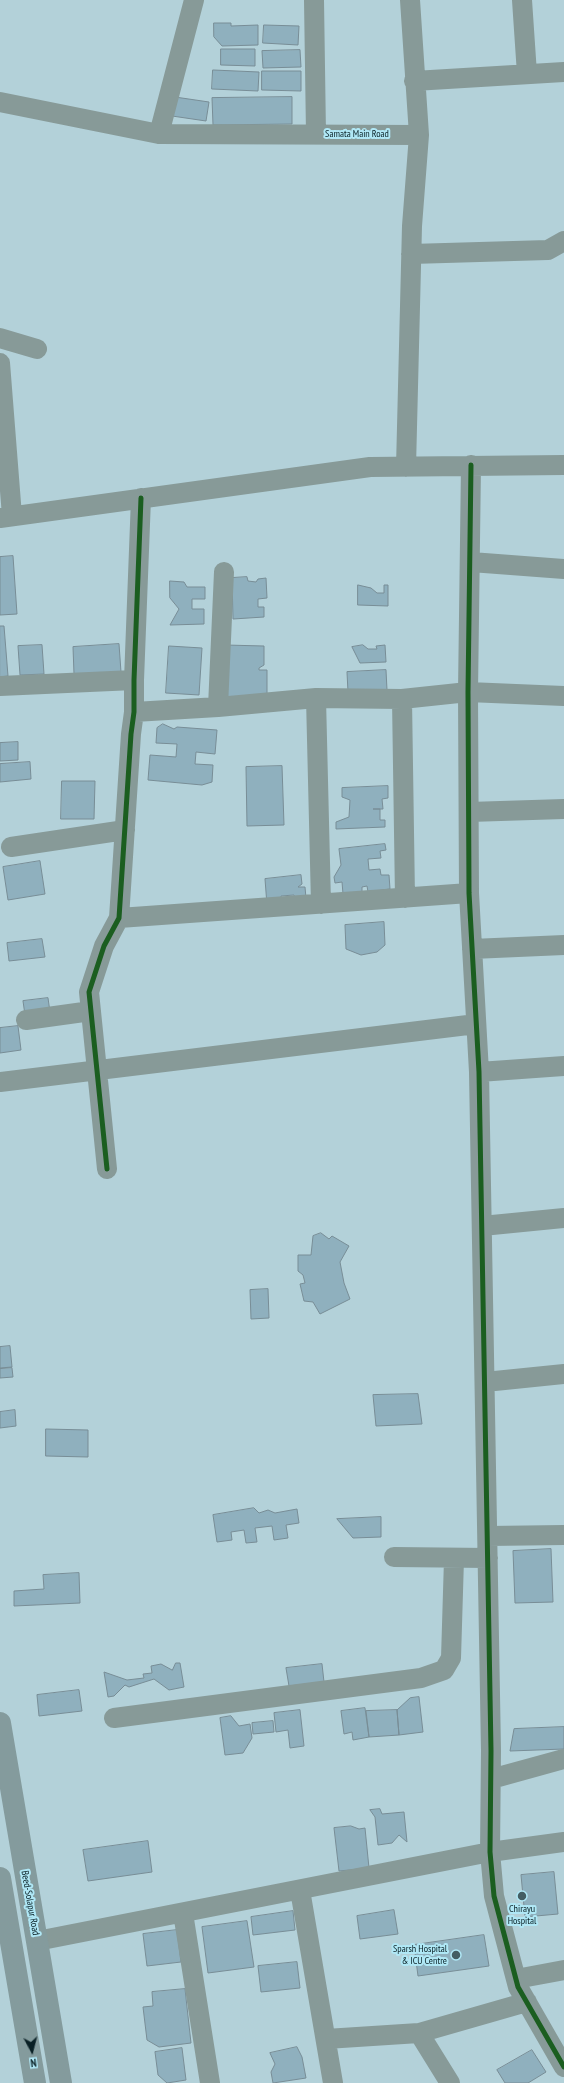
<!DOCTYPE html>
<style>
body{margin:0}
#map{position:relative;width:564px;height:2083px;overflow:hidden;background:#b3d1d9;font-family:"PT Sans Narrow",sans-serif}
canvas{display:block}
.north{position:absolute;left:12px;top:2031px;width:40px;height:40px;-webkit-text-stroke:3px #b0e8f6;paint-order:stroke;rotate:173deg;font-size:11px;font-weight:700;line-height:16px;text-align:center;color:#092025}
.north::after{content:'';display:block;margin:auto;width:14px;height:18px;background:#092025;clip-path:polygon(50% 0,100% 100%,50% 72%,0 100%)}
</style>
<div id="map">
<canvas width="564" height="2083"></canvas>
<div class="north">N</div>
</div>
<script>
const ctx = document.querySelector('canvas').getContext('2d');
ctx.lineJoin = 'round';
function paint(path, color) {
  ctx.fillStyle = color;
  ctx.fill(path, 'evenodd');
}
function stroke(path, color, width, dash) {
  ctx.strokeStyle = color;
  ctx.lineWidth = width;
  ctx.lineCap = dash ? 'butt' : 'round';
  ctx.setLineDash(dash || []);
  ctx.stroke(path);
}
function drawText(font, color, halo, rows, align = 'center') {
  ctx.font = font + ' "PT Sans Narrow",sans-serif';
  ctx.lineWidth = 4;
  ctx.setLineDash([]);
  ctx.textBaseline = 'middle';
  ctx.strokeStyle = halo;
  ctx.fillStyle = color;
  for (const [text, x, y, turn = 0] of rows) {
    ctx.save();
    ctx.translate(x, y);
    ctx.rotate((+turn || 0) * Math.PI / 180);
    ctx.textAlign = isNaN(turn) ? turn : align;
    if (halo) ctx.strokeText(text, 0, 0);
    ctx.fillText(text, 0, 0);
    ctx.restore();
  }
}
const building = new Path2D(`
 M214 23H231V26L258 25V45L222 46 214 37Z
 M264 25 299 26 298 45 263 43Z
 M221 49H255V66L221 65Z
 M300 50 301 67 263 68 262 51Z
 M213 70 259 72 258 91 212 89Z
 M262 71H301V91L262 90Z
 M175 97 209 102 206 121 172 116Z
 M292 97V124L213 125 212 98Z
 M13 556 17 614 0 615V557Z
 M247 577 248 581 256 582 258 579 266 578 267 598 258 599V607H264V617L233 619 232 578Z
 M170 581 184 582 187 587H205V599H192V609H204V624L170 625 179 609 170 598Z
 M358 585 371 588 377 593H384V585H388V606L358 605Z
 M0 626H4L8 676 0 677Z
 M119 644 121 672 74 674 73 647Z
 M42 645 44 674 20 675 18 646Z
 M225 645 264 646V665L259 668V670H267V698L224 697Z
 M363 645 368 649H377L376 646 385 645 386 662 360 663 352 647Z
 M169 646 202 648 199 695 166 693Z
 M386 670 387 690 348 692 347 672Z
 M163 724 174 729 177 727 217 730 215 754 196 752 195 764 213 765 212 782 202 785 148 780 150 755 176 757 177 744 156 743 157 728Z
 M18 742V760L0 761V743Z
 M30 762 31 779 0 782V764Z
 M282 766 284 825 247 826 246 767Z
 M62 781H95L94 819H61Z
 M388 786V798L382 799 383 809H373H380V820H385V827L336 829V822L349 817 350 800 342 797V788Z
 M385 844 386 850 380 851 381 858 368 859 369 870 380 869 381 875H389L390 889 368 892 367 886 362 887V892L343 894 342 882 335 883 334 877 341 865 339 849Z
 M40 861 45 894 8 900 3 867Z
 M301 875 302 884 298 887H305L306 898 295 899 294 895 281 896 282 903 267 905 265 879Z
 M384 922 385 945 377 952 361 955 346 949 345 925Z
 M42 939 45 957 9 961 7 943Z
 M48 998 50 1012 25 1015 23 1001Z
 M18 1026 21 1050 0 1053V1028Z
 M321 1233 329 1239 332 1236 349 1246 340 1262 344 1283 350 1299 320 1314 313 1302 304 1301 300 1284 305 1283 303 1275 298 1271V1255H311L313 1236Z
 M268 1289 269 1318 251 1319 250 1290Z
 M10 1346 12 1367 0 1368V1347Z
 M12 1368 13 1377 0 1378V1369Z
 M418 1394 422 1424 376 1426 373 1395Z
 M15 1410 16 1426 0 1428V1412Z
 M46 1429 88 1430V1457L46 1456Z
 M254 1508 259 1513 268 1510 275 1513 297 1509 299 1523 286 1525 288 1538 274 1540 272 1526 255 1528 257 1542 246 1543 244 1530 231 1532 232 1540 217 1542 213 1515Z
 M381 1517V1537L353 1538 337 1519Z
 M551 1549 553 1602 515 1603 513 1551Z
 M79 1573 80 1603 14 1606V1591L44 1589 43 1575Z
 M176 1663H180L184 1687 169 1690 154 1679 129 1687 125 1685 114 1696 108 1697 104 1672 127 1680 144 1678 143 1674 152 1673 151 1666 161 1664 172 1670Z
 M322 1664 324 1682 289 1686 286 1668Z
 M79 1690 82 1711 39 1716 37 1695Z
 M419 1697 423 1732 399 1735 397 1710 410 1698Z
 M365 1708 369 1737 353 1740 352 1732 344 1734 341 1711Z
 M300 1710 304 1746 290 1748 288 1730 276 1732 274 1713Z
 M397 1710 399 1735 369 1737 366 1711Z
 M231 1716 239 1726 250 1724 252 1738 243 1753 225 1755 220 1718Z
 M273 1721 274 1732 253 1734 252 1723Z
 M564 1727V1749L510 1751 514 1729Z
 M380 1809 382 1814 404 1812 407 1842 399 1835 392 1843 378 1845 375 1817 370 1810Z
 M351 1826 359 1829 365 1828 369 1868 339 1871 334 1828Z
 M148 1841 152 1872 88 1881 83 1850Z
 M554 1872 558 1914 525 1917 521 1875Z
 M394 1910 398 1934 360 1939 357 1916Z
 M293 1911 295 1930 253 1935 251 1917Z
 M247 1921 254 1967 208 1973 202 1927Z
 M177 1930 181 1962 147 1966 143 1934Z
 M484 1935 489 1966 418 1976 414 1945Z
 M297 1962 300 1988 261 1992 258 1966Z
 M185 1989 191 2043 159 2047 147 2040 143 2007 153 2006 152 1992Z
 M297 2047 302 2057 306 2078 273 2083 271 2072 275 2064 270 2053Z
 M182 2048 186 2080 167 2083 158 2075 155 2052Z
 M532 2050 546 2072 528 2083H505L497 2070Z`);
paint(building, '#8fb0be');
stroke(building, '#788d96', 1);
stroke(new Path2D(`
 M314 0 316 134
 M522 0 527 74
 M414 81 564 72
 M0 102 159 134 419 135 410 0
 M159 134 194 0
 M411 254 548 250 564 241
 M0 338 37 349
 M0 363 12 516
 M471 465 468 692 469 893 479 1072 491 1751 490 1852 494 1896 518 1987 564 2067
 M406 467 412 226 419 135
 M0 518 370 467 564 465
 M471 562 564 569
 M0 686 134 680
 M316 698 321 904
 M402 699 405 898
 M218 707 224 572
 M134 712 218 707 316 698 402 699 468 692 564 696
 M469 812 564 809
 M11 847 125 830
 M119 918 469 893
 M472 949 564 945
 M26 1020 91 1011
 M479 1072 564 1066
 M0 1082 476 1024
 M107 1169 89 992 104 946 119 918 131 734 134 712V680L141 498
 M482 1226 564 1218
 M485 1382 564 1374
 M488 1536 564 1535
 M394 1557 488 1558
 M114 1718 421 1678 444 1670 451 1658 454 1559
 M491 1779 564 1759
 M300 1890 333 2083
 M183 1913 210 2083
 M37 1941 490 1852 564 1842
 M516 1979 564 1970
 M419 2033 450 2083
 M326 2039 419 2033 527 2002`), '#879a98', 20);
stroke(new Path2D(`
 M0 1723 61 2083
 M0 1878 35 2083`), '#849b9d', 22);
stroke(new Path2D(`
 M471 465 468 692 469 893 479 1072 491 1751 490 1852 494 1896 518 1987 564 2067
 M107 1169 89 992 104 946 119 918 131 734 134 712V680L141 498`), '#1b5e20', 5);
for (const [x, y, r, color] of [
 [522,1896,5,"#445e64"],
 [456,1955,5,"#445e64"]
]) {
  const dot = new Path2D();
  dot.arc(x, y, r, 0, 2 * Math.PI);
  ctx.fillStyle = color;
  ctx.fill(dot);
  stroke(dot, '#b0e8f6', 1.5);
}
drawText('10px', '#092025', '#b0e8f6', [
 ["Samata Main Road",357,134],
 ["Beed-Solapur Road",30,1903,80]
]);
drawText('10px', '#092025', '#b0e8f6', [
 ["Chirayu",522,1909],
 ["Hospital",522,1921],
 ["Sparsh Hospital",447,1949,"right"],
 ["& ICU Centre",447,1961,"right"]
]);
</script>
